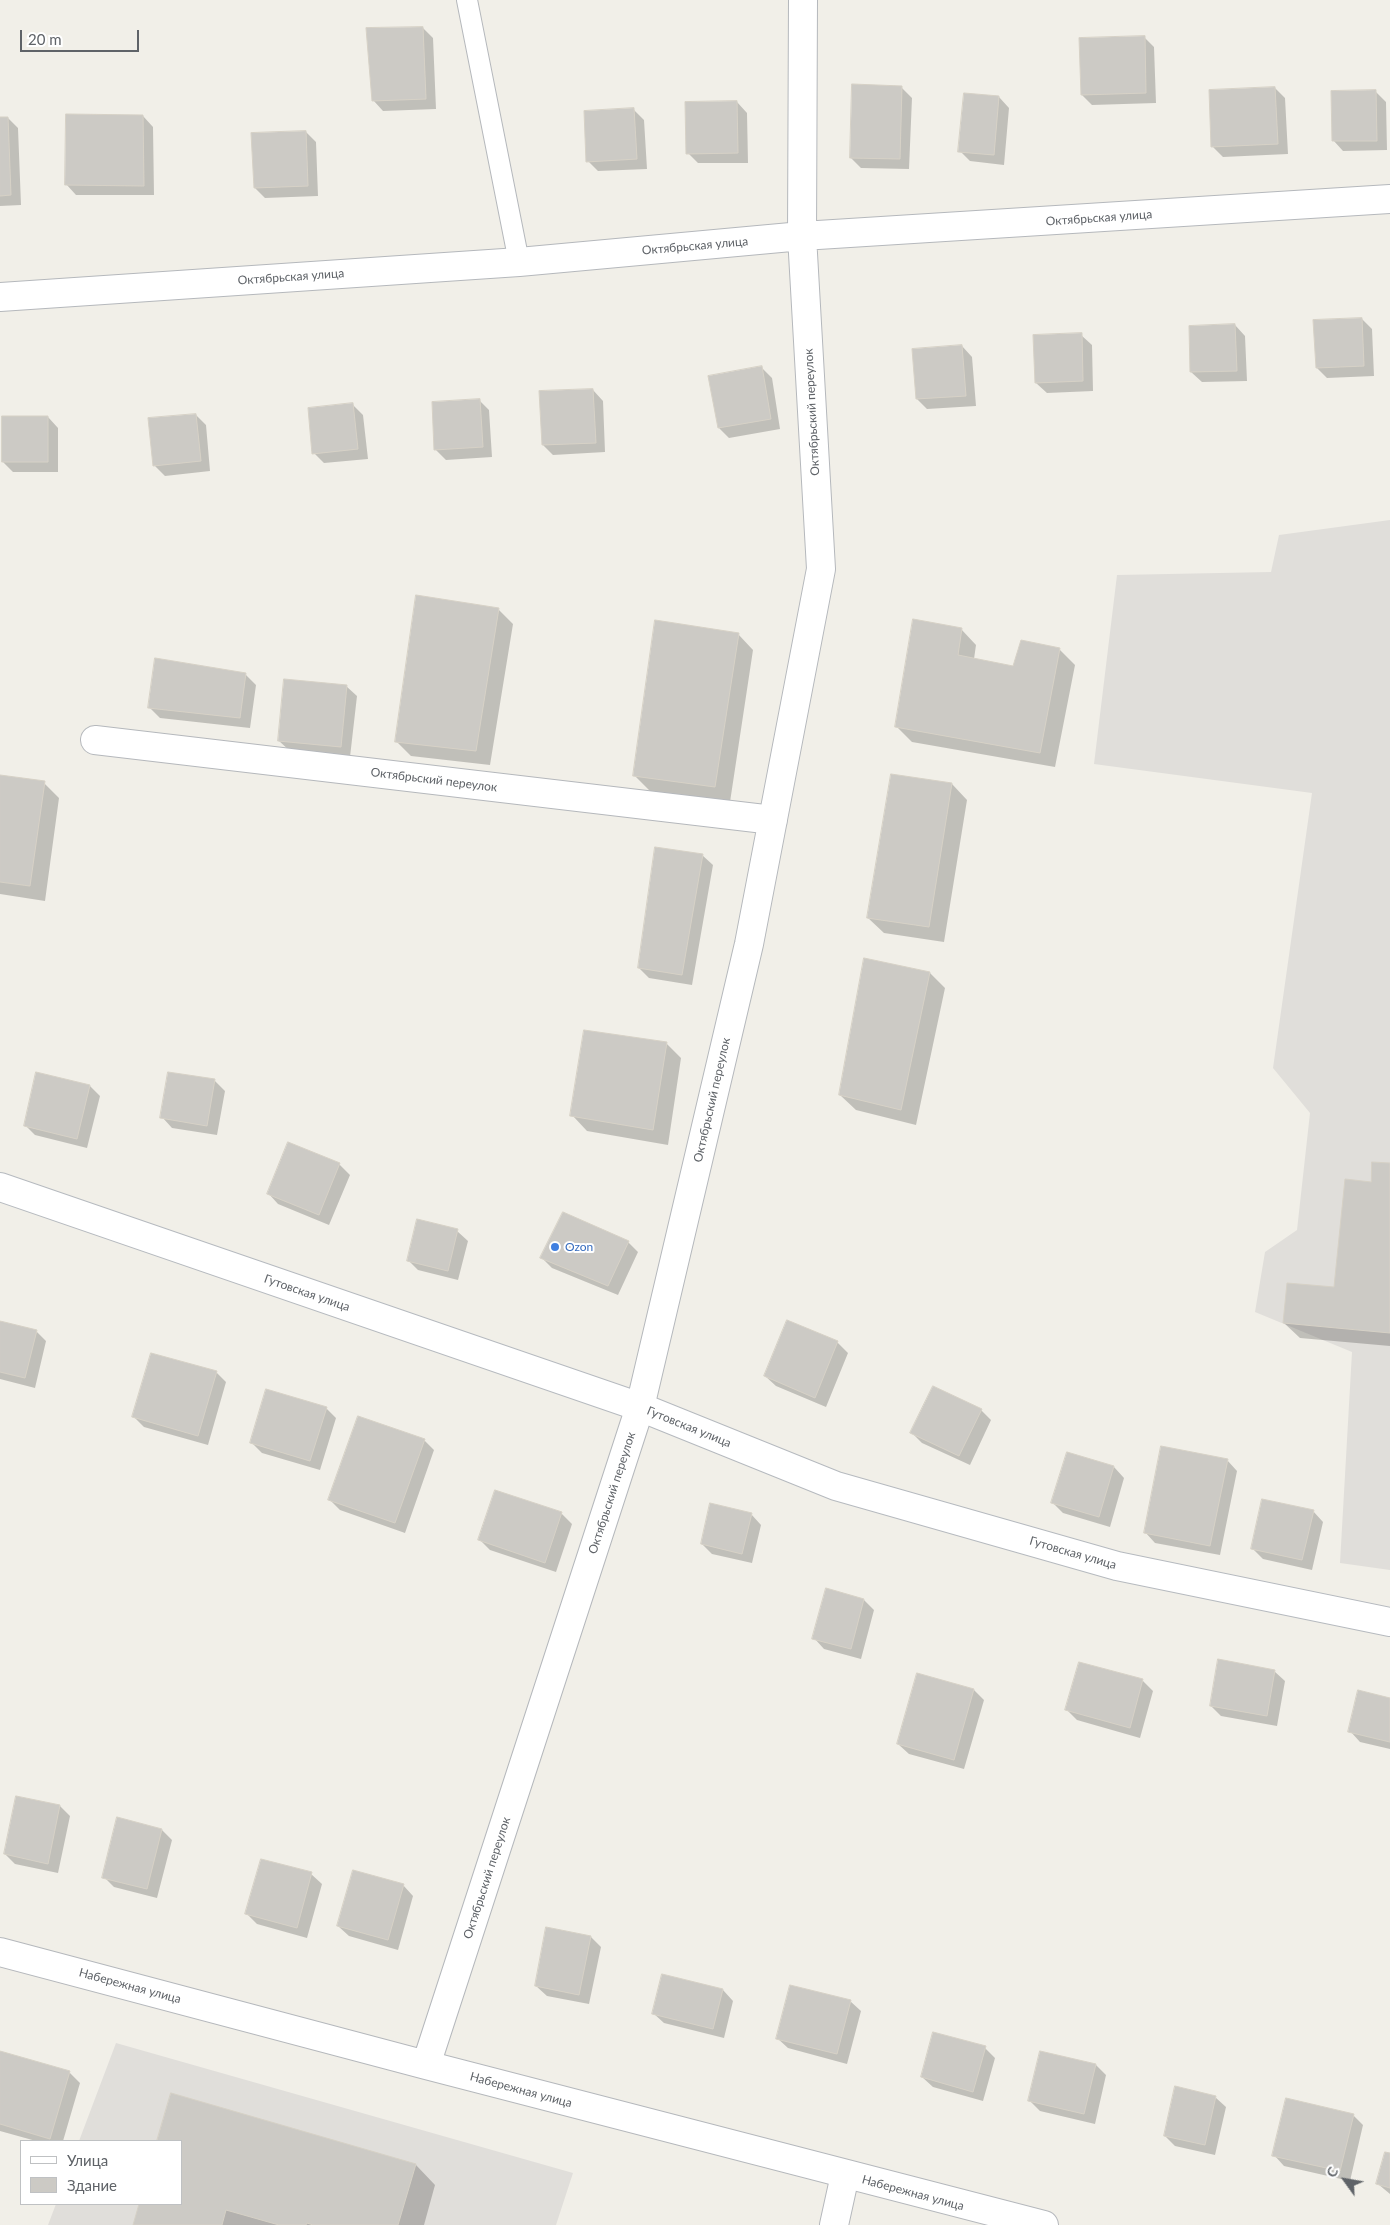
<!DOCTYPE html>
<meta charset="utf-8">
<style>
body{margin:0}
#map{position:relative;width:1390px;height:2225px;overflow:hidden;background:#f1efe8;font-family:Lato,sans-serif}
canvas{display:block}
.legend{position:absolute;left:20px;top:2140px;width:162px;height:65px;box-sizing:border-box;background:#fff;border:1px solid #bfc1c3;margin:0;padding:6px 9px;list-style:none;font-size:15px;color:#5f6368}
.legend li{display:flex;align-items:center;gap:10px;height:25px}
.legend b{width:25px;border:1px solid #bfc1c3}
.north{position:absolute;left:1320px;top:2155px;width:50px;height:50px;-webkit-text-stroke:4px #fff;paint-order:stroke;rotate:302deg;font-size:14px;font-weight:700;line-height:20px;text-align:center;color:#5f6368}
.north::after{content:'';display:block;margin:auto;width:18px;height:22px;background:#5f6368;clip-path:polygon(50% 0,100% 100%,50% 72%,0 100%)}
.scale{position:absolute;left:20px;top:30px;width:119px;height:22px;box-sizing:border-box;border:2px solid #5f6368;border-top:0;padding-left:6px;font-size:15px;line-height:18px;white-space:nowrap;color:#5f6368;-webkit-text-stroke:4px #fff;paint-order:stroke}
</style>
<div id="map">
<canvas width="1390" height="2225"></canvas>
<ul class="legend">
<li><b style="height:6px;background:#fff"></b>Улица</li>
<li><b style="height:14px;background:#cccac5"></b>Здание</li>
</ul>
<div class="north">С</div>
<div class="scale">20 m</div>
</div>
<script>
const ctx = document.querySelector('canvas').getContext('2d');
ctx.lineJoin = 'round';
function paint(path, color) {
  ctx.fillStyle = color;
  ctx.fill(path, 'evenodd');
}
function stroke(path, color, width, dash) {
  ctx.strokeStyle = color;
  ctx.lineWidth = width;
  ctx.lineCap = dash ? 'butt' : 'round';
  ctx.setLineDash(dash || []);
  ctx.stroke(path);
}
function drawText(font, color, halo, rows, align = 'center') {
  ctx.font = font + ' Lato,sans-serif';
  ctx.lineWidth = 4;
  ctx.setLineDash([]);
  ctx.textBaseline = 'middle';
  ctx.strokeStyle = halo;
  ctx.fillStyle = color;
  for (const [text, x, y, turn = 0] of rows) {
    ctx.save();
    ctx.translate(x, y);
    ctx.rotate((+turn || 0) * Math.PI / 180);
    ctx.textAlign = isNaN(turn) ? turn : align;
    if (halo) ctx.strokeText(text, 0, 0);
    ctx.fillText(text, 0, 0);
    ctx.restore();
  }
}
paint(new Path2D(`
 M1390 520V1570L1340 1563 1352 1352 1255 1312 1265 1252 1297 1230 1310 1113 1273 1068 1312 793 1094 764 1117 575 1271 572 1279 535Z
 M116 2043 573 2173 556 2225H48L56 2204H181V2141H79Z`), '#e0deda');
paint(new Path2D(`
 M423 28 433 38 436 109 383 111 373 100Z
 M1144 37 1154 47 1156 103 1092 105 1082 95Z
 M901 87 912 98 909 169 861 168 851 158Z
 M1275 88 1285 98 1288 154 1223 157 1213 147Z
 M1376 92 1386 102 1387 150 1343 151 1333 140Z
 M999 97 1009 108 1004 165 970 161 960 151Z
 M737 102 747 113 748 163H698L688 153Z
 M634 110 644 120 647 169 598 171 588 161Z
 M143 116 153 127 154 195H76L66 184Z
 M0 118H8L18 128 21 205 0 206Z
 M306 132 316 142 318 196 265 198 255 188Z
 M1362 319 1372 329 1374 376 1327 378 1317 368Z
 M1235 325 1245 336 1247 381 1202 382 1191 372Z
 M1081 335 1092 345 1093 391 1047 393 1036 383Z
 M962 346 972 357 976 406 927 409 917 399Z
 M761 367 772 378 780 429 729 438 719 428Z
 M593 390 603 401 605 452 553 455 543 445Z
 M479 400 489 410 492 457 446 460 435 449Z
 M353 405 363 415 368 459 324 463 314 453Z
 M196 415 206 425 210 471 165 476 155 466Z
 M48 417 58 428V472H13L3 462Z
 M498 609 513 624 490 765 411 756 396 741Z
 M961 629 976 645 974 659 1014 668 1059 649 1075 665 1055 767 912 742 897 727Z
 M738 634 753 650 730 802 650 791 635 776Z
 M246 675 256 685 250 728 160 718 150 708Z
 M346 686 357 696 350 757 290 751 279 741Z
 M0 776 44 783 59 798 45 901 0 894Z
 M952 784 967 800 944 942 884 933 868 918Z
 M702 855 713 865 692 985 649 978 639 968Z
 M930 973 945 988 916 1125 856 1110 840 1095Z
 M666 1043 681 1058 668 1145 587 1131 572 1115Z
 M37 1073 90 1086 100 1096 87 1148 35 1135 25 1125Z
 M214 1080 225 1091 217 1135 172 1128 162 1117Z
 M289 1143 339 1164 350 1175 329 1225 278 1204 268 1193Z
 M1390 1164V1346L1300 1338 1284 1323 1335 1289 1372 1183Z
 M457 1231 468 1241 458 1280 418 1270 408 1260Z
 M628 1242 638 1252 618 1295 552 1268 542 1258Z
 M0 1322 36 1331 46 1341 35 1388 0 1379Z
 M837 1342 848 1353 826 1407 776 1386 765 1376Z
 M216 1372 226 1382 208 1445 144 1427 134 1417Z
 M326 1408 336 1418 320 1470 262 1453 252 1443Z
 M981 1410 991 1420 970 1465 922 1443 912 1433Z
 M424 1440 434 1450 405 1533 340 1510 330 1500Z
 M1227 1460 1237 1471 1220 1555 1155 1543 1145 1532Z
 M1114 1467 1124 1478 1110 1527 1063 1513 1053 1503Z
 M1313 1511 1323 1522 1312 1570 1263 1559 1253 1549Z
 M561 1513 572 1524 556 1572 490 1550 480 1540Z
 M751 1514 761 1525 752 1563 712 1554 702 1544Z
 M864 1600 874 1610 861 1659 824 1649 814 1638Z
 M1274 1671 1285 1681 1277 1726 1221 1716 1211 1706Z
 M1143 1681 1153 1691 1140 1738 1077 1720 1067 1710Z
 M974 1690 984 1700 964 1769 909 1754 898 1744Z
 M1390 1699V1749L1360 1742 1350 1731Z
 M60 1806 70 1816 58 1873 15 1864 5 1854Z
 M162 1830 172 1840 157 1898 114 1887 104 1877Z
 M311 1874 322 1884 307 1938 257 1924 247 1914Z
 M403 1885 413 1896 398 1950 349 1936 338 1926Z
 M591 1937 601 1947 589 2004 547 1996 536 1986Z
 M663 1975 723 1990 733 2001 724 2038 664 2023 653 2013Z
 M850 2001 861 2011 847 2064 788 2048 777 2038Z
 M985 2048 995 2058 983 2101 933 2087 922 2077Z
 M0 2052 69 2072 80 2083 63 2141H36L0 2131Z
 M1096 2065 1106 2075 1095 2124 1040 2111 1030 2101Z
 M172 2095 416 2165 435 2185 424 2225H134L140 2204H181V2141H158Z
 M1215 2097 1226 2107 1215 2155 1175 2146 1165 2136Z
 M1353 2115 1363 2125 1350 2181 1284 2166 1274 2155Z
 M1390 2154V2194L1378 2184Z`), '#0003');
const building = new Path2D(`
 M423 27 426 99 372 101 366 28Z
 M1145 36 1146 93 1081 95 1079 38Z
 M852 84 902 86 900 159 850 158Z
 M1275 87 1278 144 1211 147 1209 90Z
 M1376 90 1377 141H1332L1331 91Z
 M964 93 999 96 994 155 958 152Z
 M737 101 738 153 686 154 685 102Z
 M634 108 637 159 586 162 584 111Z
 M66 114 143 115 144 186 65 185Z
 M0 117H8L11 195 0 196Z
 M306 131 308 186 254 188 251 133Z
 M1362 318 1364 366 1316 368 1313 320Z
 M1235 324 1237 371 1190 372 1189 326Z
 M1082 333 1083 381 1035 383 1033 335Z
 M962 345 966 396 916 399 912 349Z
 M762 366 771 419 718 428 708 376Z
 M593 389 596 443 542 445 539 391Z
 M480 399 483 447 434 450 432 402Z
 M353 403 358 449 312 454 308 408Z
 M196 414 201 461 153 466 148 418Z
 M2 416H48V462H2Z
 M416 595 499 608 476 751 395 742Z
 M913 619 962 628 958 655 1013 666 1021 640 1060 648 1040 753 895 727Z
 M655 620 739 633 715 787 633 776Z
 M155 658 246 673 240 718 148 708Z
 M284 679 347 685 341 747 278 741Z
 M891 774 952 783 929 927 867 918Z
 M0 775 45 781 30 886 0 882Z
 M655 847 703 854 682 975 638 968Z
 M864 958 930 972 901 1110 839 1095Z
 M584 1030 667 1042 653 1130 570 1116Z
 M36 1072 90 1085 77 1139 24 1126Z
 M168 1072 215 1079 207 1126 160 1118Z
 M288 1142 340 1163 319 1215 267 1194Z
 M1372 1162 1390 1163V1333L1283 1323 1287 1283 1334 1287 1345 1179 1371 1182Z
 M563 1212 629 1241 608 1286 540 1258Z
 M417 1219 458 1229 448 1271 407 1261Z
 M787 1320 838 1341 815 1398 764 1376Z
 M0 1321 37 1330 25 1378 0 1372Z
 M151 1353 217 1371 198 1436 132 1417Z
 M933 1386 982 1409 959 1456 910 1433Z
 M266 1389 327 1407 310 1461 250 1443Z
 M358 1416 425 1439 395 1523 328 1500Z
 M1161 1446 1228 1459 1210 1546 1144 1533Z
 M1067 1452 1114 1466 1099 1517 1051 1503Z
 M495 1490 562 1512 545 1563 478 1540Z
 M1262 1499 1314 1510 1302 1560 1251 1549Z
 M710 1503 752 1513 742 1554 701 1544Z
 M826 1588 864 1599 851 1649 812 1639Z
 M1218 1659 1275 1670 1267 1716 1210 1706Z
 M1079 1662 1143 1679 1130 1728 1065 1710Z
 M917 1673 974 1689 954 1760 897 1744Z
 M1358 1690 1390 1698V1742L1348 1732Z
 M16 1796 60 1805 48 1864 4 1854Z
 M117 1817 162 1829 147 1889 102 1878Z
 M261 1859 312 1872 297 1928 245 1914Z
 M353 1870 404 1884 388 1940 337 1926Z
 M546 1927 591 1936 579 1995 535 1986Z
 M662 1974 723 1989 713 2029 652 2014Z
 M790 1985 851 2000 837 2054 776 2039Z
 M933 2032 986 2046 973 2092 921 2077Z
 M0 2051 70 2071 50 2139 0 2124Z
 M1040 2051 1096 2064 1084 2114 1028 2101Z
 M1175 2086 1216 2096 1205 2145 1164 2136Z
 M171 2093 416 2164 398 2225H313L307 2223 306 2225H279L226 2210 222 2225H133L139 2204H181V2141H157Z
 M1286 2098 1354 2114 1340 2171 1272 2156Z
 M1385 2152 1390 2153V2188L1376 2184Z`);
paint(building, '#cccac5');
stroke(building, '#d6d1c6', 1);
const lane = new Path2D(`
 M467 0 519 262`);
const street = new Path2D(`
 M0 297 519 262 802 236 1390 199
 M95 740 773 820
 M0 1952 426 2065 1044 2225
 M426 2065 640 1407 749 944 821 569 802 236 803 0
 M834 2225 845 2175`);
const secondary = new Path2D(`
 M0 1187 640 1407 836 1486 1117 1566 1390 1622`);
stroke(lane, '#b5b8bc', 22);
stroke(street, '#b5b8bc', 30);
stroke(secondary, '#b6babf', 30);
stroke(lane, '#fff', 20);
stroke(street, '#fff', 28);
stroke(secondary, '#fff', 28);
for (const [x, y, r, color] of [
 [555,1247,5,"#3f7fe0"]
]) {
  const dot = new Path2D();
  dot.arc(x, y, r, 0, 2 * Math.PI);
  ctx.fillStyle = color;
  ctx.fill(dot);
  stroke(dot, '#fff', 2);
}
drawText('12px', '#5f6368', '#fff', [
 ["Октябрьская улица",1099,218,-4],
 ["Октябрьская улица",695,246,-5],
 ["Октябрьская улица",291,277,-4],
 ["Октябрьский переулок",812,412,-93],
 ["Октябрьский переулок",434,780,7],
 ["Октябрьский переулок",712,1100,-77],
 ["Гутовская улица",307,1293,19],
 ["Гутовская улица",689,1427,22],
 ["Октябрьский переулок",612,1493,-72],
 ["Гутовская улица",1073,1553,16],
 ["Октябрьский переулок",487,1878,-72],
 ["Набережная улица",130,1986,15],
 ["Набережная улица",521,2090,15],
 ["Набережная улица",913,2193,15]
]);
drawText('12px', '#366cbe', '#fff', [
 ["Ozon",565,1247]
], 'left');
</script>
